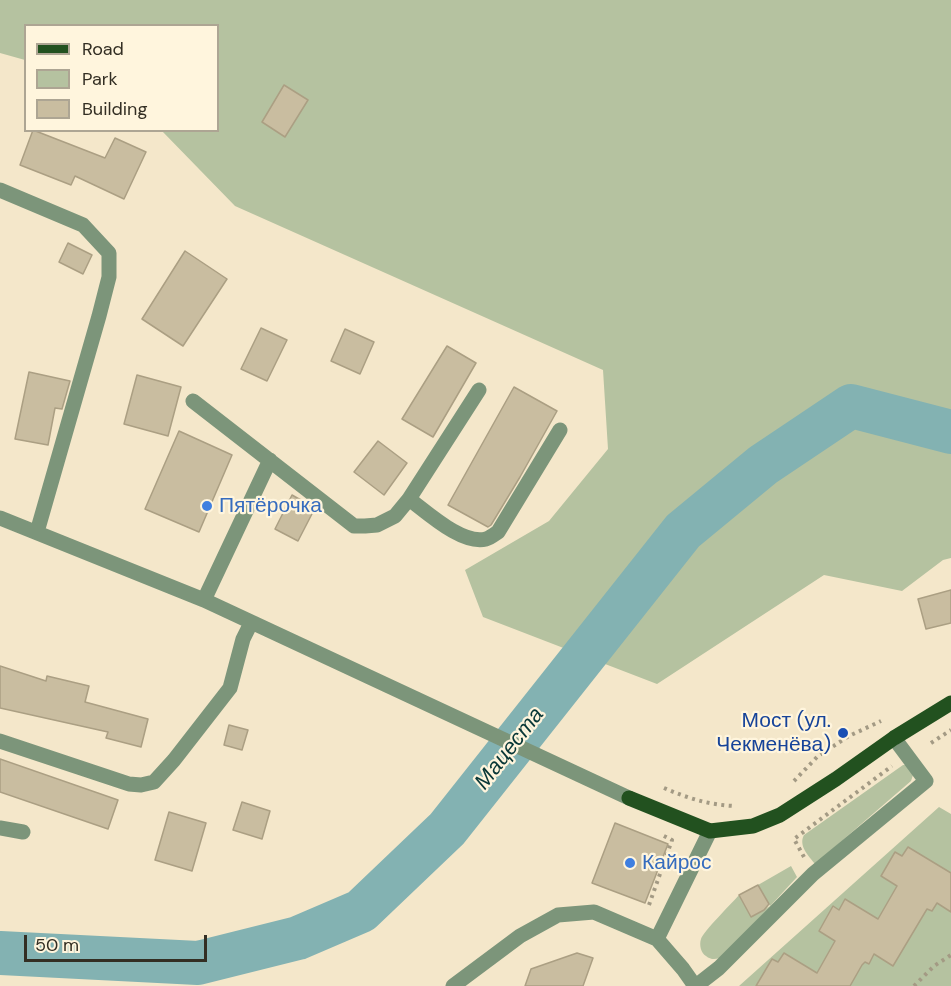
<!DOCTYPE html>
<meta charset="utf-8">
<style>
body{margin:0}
#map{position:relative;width:951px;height:986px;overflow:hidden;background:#f4e7ca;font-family:"DM Sans",sans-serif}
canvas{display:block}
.legend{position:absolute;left:24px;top:24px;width:195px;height:108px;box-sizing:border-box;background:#fff5dd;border:2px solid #ada593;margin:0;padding:8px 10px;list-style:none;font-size:18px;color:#332e23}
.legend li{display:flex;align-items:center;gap:12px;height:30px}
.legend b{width:30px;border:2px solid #ada593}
.scale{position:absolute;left:24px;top:935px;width:183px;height:27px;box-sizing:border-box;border:3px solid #332e23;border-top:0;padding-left:8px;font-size:18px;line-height:21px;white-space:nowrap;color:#332e23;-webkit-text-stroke:4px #fff5dd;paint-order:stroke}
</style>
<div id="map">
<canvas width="951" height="986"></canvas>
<ul class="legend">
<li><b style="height:8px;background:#22511f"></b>Road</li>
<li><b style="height:16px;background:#b5c2a0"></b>Park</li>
<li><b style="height:16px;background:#c9bda0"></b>Building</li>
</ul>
<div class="scale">50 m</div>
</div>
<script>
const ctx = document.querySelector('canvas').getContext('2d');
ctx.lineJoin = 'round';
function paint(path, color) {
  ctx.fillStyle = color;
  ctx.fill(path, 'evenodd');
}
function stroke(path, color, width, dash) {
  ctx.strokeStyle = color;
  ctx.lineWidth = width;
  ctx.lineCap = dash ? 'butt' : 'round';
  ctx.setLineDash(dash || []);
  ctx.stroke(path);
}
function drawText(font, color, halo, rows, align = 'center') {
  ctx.font = font + ' "DM Sans",sans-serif';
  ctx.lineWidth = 4.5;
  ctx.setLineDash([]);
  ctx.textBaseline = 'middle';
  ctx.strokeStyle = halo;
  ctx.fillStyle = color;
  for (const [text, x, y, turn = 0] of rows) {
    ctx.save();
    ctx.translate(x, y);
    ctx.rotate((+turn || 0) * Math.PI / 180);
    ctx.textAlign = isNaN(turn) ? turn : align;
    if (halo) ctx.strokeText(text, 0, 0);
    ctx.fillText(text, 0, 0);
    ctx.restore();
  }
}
paint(new Path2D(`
 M0 0H951V558L943 560 902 591 824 575 657 684 483 617 465 570 549 521 608 449 603 370 235 206 162 131 218 130V26H26L25 60 0 53Z
 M903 765H908L913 775 911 781 815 864C809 856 798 846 804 835Z
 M939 807 951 814V986H739Z
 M791 866 797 877 724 956C718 959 712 961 706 956 701 953 699 945 701 939 703 932 732 903 739 895L751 917 770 906 758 885Z`), '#b5c2a0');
stroke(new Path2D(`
 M0 953 198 963 298 938 361 911 447 829 683 531 763 465 851 406 951 432`), '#83b2b2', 44);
const building = new Path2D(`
 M284 85 308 100 285 137 262 122Z
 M33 130 105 158 115 138 146 152 124 199 75 176 71 185 20 165Z
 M68 243 92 255 83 274 59 262Z
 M185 251 227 279 183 346 142 319Z
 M261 328 287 340 267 381 241 369Z
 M345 329 374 342 360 374 331 361Z
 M447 346 476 363 433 437 402 419Z
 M29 372 70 381 62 409 55 408 48 445 15 439Z
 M137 375 181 387 168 436 124 424Z
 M514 387 557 411 520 477 491 525 488 527 448 505Z
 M179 431 232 455 199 532 145 509Z
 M378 441 407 463 384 495 354 472Z
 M292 495 315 508 298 541 275 529Z
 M951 590V623L926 629 918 599Z
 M0 666 46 681 47 676 89 686 85 702 148 719 141 747 106 738 108 732 0 708Z
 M229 725 248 730 242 750 224 745Z
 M0 759 118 800 108 829 0 792Z
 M242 802 270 811 262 839 233 830Z
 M169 812 206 823 192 871 155 860Z
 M615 823 668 844 645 903 592 883Z
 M908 847 951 873V912L937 903 932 911 927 909 893 966 874 954 869 964 865 962 862 965 850 986H756L772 959 778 962 784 953 817 973 835 941 819 931 833 906 839 910 845 899 878 919 897 886 881 876 895 852 902 856Z
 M758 885 769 904 764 910 751 917 739 895Z
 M577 953 593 958 583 986H525L531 969Z`);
paint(building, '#c9bda0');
stroke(building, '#ab9f83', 1.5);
stroke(new Path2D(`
 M931 743 951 730
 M794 781 818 756 849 736 881 721
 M664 788C687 798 709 805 735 806
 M804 857 794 839 892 766
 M649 905 672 840 660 834
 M914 986 934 966 951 955`), '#a39a84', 4, [3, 4.5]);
stroke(new Path2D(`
 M0 190 83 225 109 253V277L99 316 37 532
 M193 401 354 526H365L377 525 395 516 409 499 479 390
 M409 499C428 513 462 545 486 539 490 538 495 534 498 532L560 430
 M0 518 204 600 629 798
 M204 600 270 460
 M0 741 129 784 141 785 154 782 174 760 230 688 243 639 251 623
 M0 828 23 832
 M657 939 710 831
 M453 986 520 936 558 915 594 912 657 939 683 969 695 986
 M696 986 719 968 813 874 926 781 894 738`), '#7c957a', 15);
stroke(new Path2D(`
 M629 798 710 831 753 826 780 815 836 779 894 738 951 703`), '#22511f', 15);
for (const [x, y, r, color] of [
 [207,506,6,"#3f7fe0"],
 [843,733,6,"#1a4fb4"],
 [630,863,6,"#3f7fe0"]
]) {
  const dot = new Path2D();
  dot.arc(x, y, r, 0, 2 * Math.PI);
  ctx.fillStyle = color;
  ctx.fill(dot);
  stroke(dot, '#fff5dd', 2);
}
drawText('21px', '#366cbe', '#fff5dd', [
 ["Пятёрочка",219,506],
 ["Кайрос",642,863]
], 'left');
drawText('21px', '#164399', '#fff5dd', [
 ["Мост (ул.",831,721],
 ["Чекменёва)",831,745]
], 'right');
drawText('italic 22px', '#083737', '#fff5dd', [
 ["Мацеста",510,749,-52]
]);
</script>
